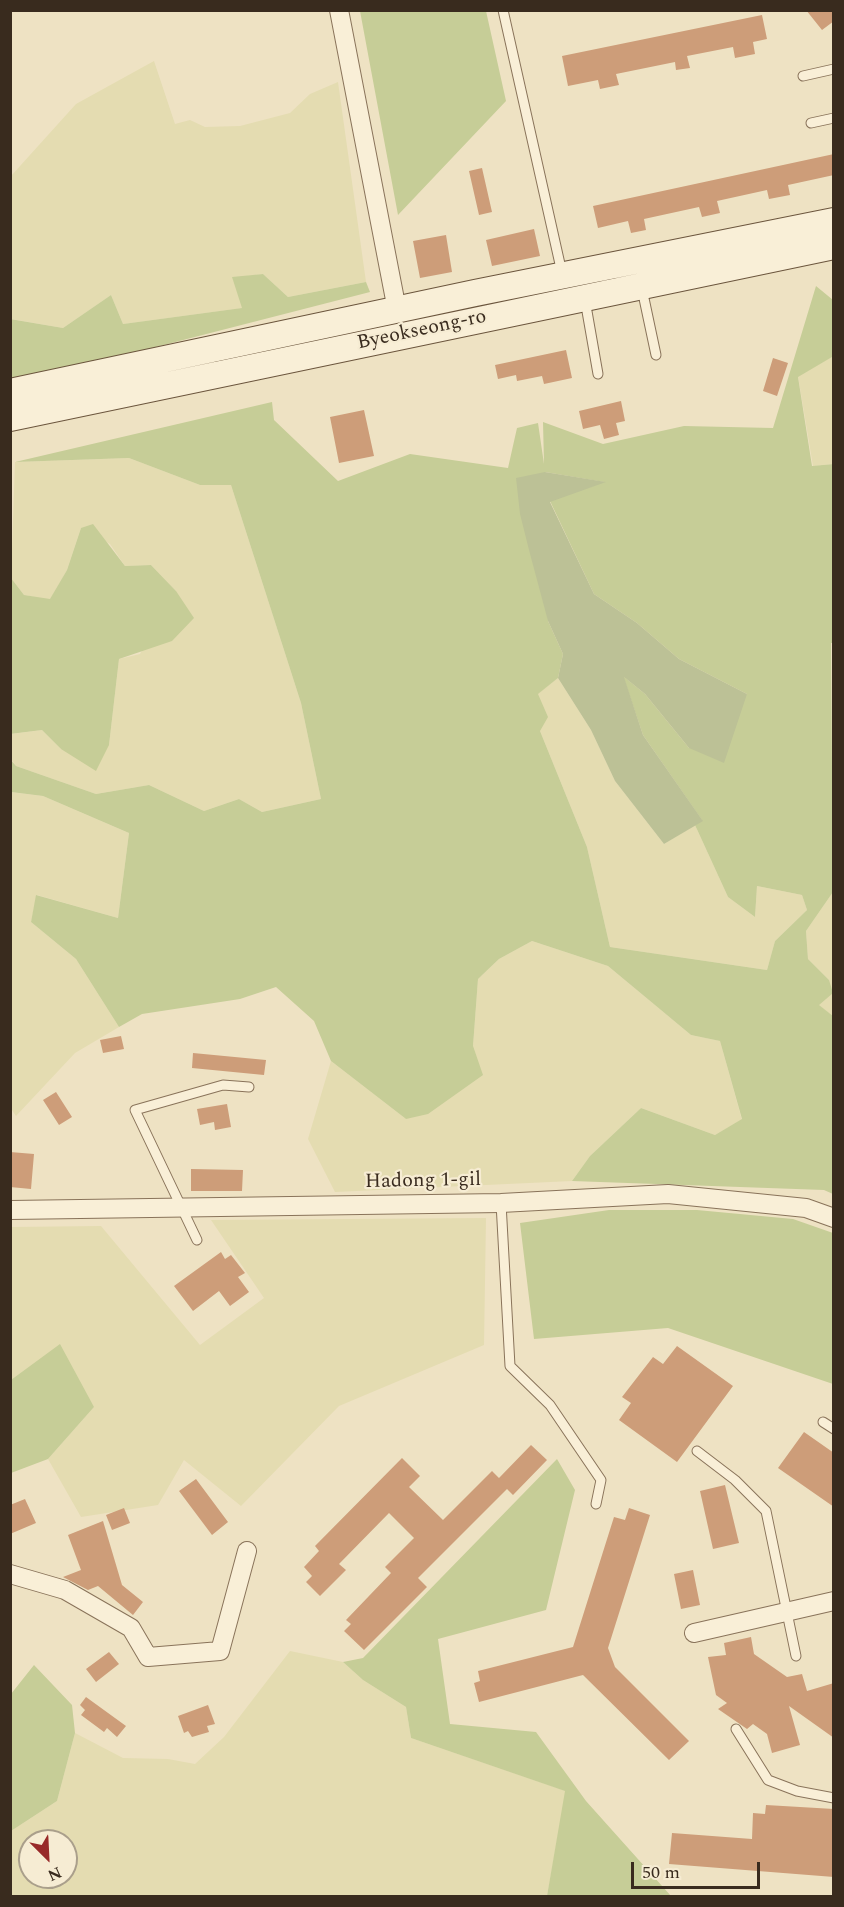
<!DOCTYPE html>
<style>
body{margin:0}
#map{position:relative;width:844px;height:1907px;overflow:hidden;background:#eee2c3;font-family:Spectral,serif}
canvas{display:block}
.frame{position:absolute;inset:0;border:12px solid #392b1e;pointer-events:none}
.north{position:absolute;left:18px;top:1829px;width:60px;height:60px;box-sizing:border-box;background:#f6ecd3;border:2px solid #aa9f8b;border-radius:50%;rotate:156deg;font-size:16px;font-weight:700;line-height:24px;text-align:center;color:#392b1e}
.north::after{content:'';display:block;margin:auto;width:21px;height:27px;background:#982a29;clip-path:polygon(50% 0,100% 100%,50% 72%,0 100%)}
.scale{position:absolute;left:631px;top:1862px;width:129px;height:27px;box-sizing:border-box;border:3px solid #392b1e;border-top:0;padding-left:8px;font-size:18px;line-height:21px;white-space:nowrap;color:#392b1e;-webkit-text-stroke:4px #f6ecd3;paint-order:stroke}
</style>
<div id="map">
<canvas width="844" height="1907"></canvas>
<div class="frame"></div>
<div class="north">N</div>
<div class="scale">50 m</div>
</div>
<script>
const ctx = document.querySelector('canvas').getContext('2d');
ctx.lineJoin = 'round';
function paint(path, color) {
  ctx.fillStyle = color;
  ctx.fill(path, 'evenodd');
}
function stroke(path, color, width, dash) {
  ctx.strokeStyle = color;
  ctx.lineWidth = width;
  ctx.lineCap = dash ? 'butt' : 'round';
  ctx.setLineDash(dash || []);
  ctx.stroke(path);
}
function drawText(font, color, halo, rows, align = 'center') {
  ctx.font = font + ' Spectral,serif';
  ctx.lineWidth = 4.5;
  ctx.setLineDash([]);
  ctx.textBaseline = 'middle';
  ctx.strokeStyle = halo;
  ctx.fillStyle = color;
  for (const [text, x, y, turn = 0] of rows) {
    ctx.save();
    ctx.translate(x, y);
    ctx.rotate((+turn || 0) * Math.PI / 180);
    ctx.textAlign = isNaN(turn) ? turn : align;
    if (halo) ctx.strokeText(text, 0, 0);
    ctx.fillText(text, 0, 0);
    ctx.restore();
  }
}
paint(new Path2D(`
 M154 61 175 124 190 120 205 127 240 126 290 113 310 94 338 82 366 282 288 297 263 274 233 278 243 308 123 324 111 295 63 328 11 319V176L76 104Z
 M833 333V464L813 466 798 376 831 357Z
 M129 458 200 485H231L301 703 321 799 262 812 239 799 204 811 149 785 96 794 16 766 11 759V734L42 730 61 749 109 745 119 659 140 654 176 591 151 565 125 566 110 544 81 528 67 570 50 600 24 595 11 578 15 462Z
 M558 678 591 730 615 781 664 844 695 825 728 897 755 917 757 886 802 895 807 910 775 941 767 970 610 947 587 847 540 731 537 694Z
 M10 792 43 796 129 833 118 918 37 895 31 922 76 959 119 1027 75 1053 16 1116 10 1107Z
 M833 892V1016L818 1005 829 980 808 959 806 931Z
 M532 941 608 966 691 1035 720 1041 742 1120 715 1135 641 1108 590 1156 572 1181 335 1192 308 1139 331 1061 406 1119 473 1046 478 979 499 959Z
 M486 1218 484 1345 339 1406 241 1506 184 1460 158 1505 81 1517 48 1459 94 1407 11 1380V1227L101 1226 200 1345 264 1298 211 1220Z
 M290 1651 343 1662 363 1680 406 1707 411 1738 566 1791 547 1896H11V1831L57 1801 75 1733 123 1758 168 1759 195 1764 224 1737ZM30 1841H66V1877H30Z`), '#e4dcb1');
paint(new Path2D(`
 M360 11H486L506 101 398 215Z
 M263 274 288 297 366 282 370 292 74 368 11 381 10 319 63 328 111 295 123 324 242 308 232 277Z
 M816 286 833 300 832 357 798 377 812 466 834 464V643H831L833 892 806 931 808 959 829 980 833 993 819 1005 833 1016V1194L824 1190 572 1181 590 1156 641 1108 715 1135 742 1119 720 1041 691 1035 608 966 532 941 499 959 478 979 473 1046 483 1075 428 1114 406 1119 331 1061 314 1021 276 987 240 999 142 1014 119 1027 76 959 31 922 36 895 118 918 129 833 43 796 11 792 10 759 16 766 96 794 149 785 204 811 239 799 262 812 321 799 301 703 231 485H200L129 458 15 462 272 402 274 420 338 481 410 454 508 468 517 428 538 423 544 464 543 422 603 444 684 426 773 428ZM545 472 604 482 550 501 594 594 637 623 679 659 747 694 689 748 645 694 623 676 643 735 702 820 695 825 728 897 755 917 757 886 802 895 807 910 775 941 767 970 610 947 587 847 540 731 548 717 538 694 558 678 563 654 548 621Z
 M93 524 125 566 151 565 176 591 194 618 172 641 119 659 109 745 96 771 61 749 42 730 10 734 11 578 24 595 50 599 67 570 81 528Z
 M609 1210H697L793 1219 833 1233V1384L668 1328 534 1339 520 1223Z
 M60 1344 94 1407 48 1459 11 1473V1380Z
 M557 1459 575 1490 546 1610 438 1639 450 1724 536 1732 586 1801 671 1896H547L565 1791 411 1738 406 1707 363 1680 343 1662 363 1658Z
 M34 1665 72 1705 75 1733 57 1801 11 1831V1694Z`), '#c6cd97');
paint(new Path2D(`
 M545 472 606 482 550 502 594 594 637 623 679 659 747 694 724 763 689 748 645 694 624 677 643 735 703 821 664 844 615 781 591 730 558 678 563 654 548 621 529 550 520 514 516 478Z`), '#bcc196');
paint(new Path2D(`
 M806 10H834V21L822 30Z
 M762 15 767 39 753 42 755 54 735 58 733 47 687 56 690 68 676 70 675 62 616 74 619 85 600 89 598 80 568 86 562 56Z
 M834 154V175L788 185 790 195 769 199 767 190 717 201 720 213 702 217 699 207 644 219 646 230 631 233 628 221 598 228 593 206Z
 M482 168 492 212 479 215 469 171Z
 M534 229 540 256 492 266 486 240Z
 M446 235 452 272 420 278 413 241Z
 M566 350 572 378 544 384 542 376 517 381 516 375 498 379 495 365Z
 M773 358 788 363 777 396 763 391Z
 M621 401 625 421 616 423 619 435 604 439 600 425 583 429 579 411Z
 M364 410 374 456 339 463 330 417Z
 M121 1036 124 1049 103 1053 100 1040Z
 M193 1053 266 1060 264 1075 192 1068Z
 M56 1092 72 1117 59 1125 43 1100Z
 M227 1104 231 1127 215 1130 214 1122 200 1125 197 1109Z
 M10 1152 34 1154 31 1189 10 1187Z
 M191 1169 243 1170 242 1191H191Z
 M221 1252 225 1259 231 1255 245 1273 238 1277 249 1292 230 1306 219 1291 193 1311 174 1286Z
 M677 1346 733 1386 677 1462 619 1420 631 1403 622 1397 653 1357 663 1364Z
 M804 1432 834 1453V1507L778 1468Z
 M531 1445 547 1460 513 1495 507 1489 418 1578 427 1587 364 1650 344 1631 351 1624 346 1620 391 1573 385 1567 414 1538 389 1513 339 1564 346 1570 320 1596 306 1582 312 1576 304 1567 319 1551 315 1546 402 1458 420 1476 409 1487 443 1520 492 1471 499 1478Z
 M196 1479 228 1522 212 1535 179 1491Z
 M725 1485 739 1543 713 1549 700 1491Z
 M25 1499 36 1523 10 1534V1505Z
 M124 1508 130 1523 112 1530 106 1515Z
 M629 1508 650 1515 608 1648 615 1667 689 1741 669 1760 583 1675 479 1702 474 1683 480 1681 478 1671 573 1647 614 1517 625 1520Z
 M103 1521 122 1585 143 1602 133 1615 98 1586 88 1590 63 1577 81 1570 68 1535Z
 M693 1570 700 1605 681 1609 674 1574Z
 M751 1637 754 1654 787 1677 802 1674 807 1691 834 1683V1738L789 1706 800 1745 772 1753 767 1734 753 1724 747 1729 718 1709 727 1703 716 1695 708 1657 726 1655 724 1643Z
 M109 1652 119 1664 96 1682 86 1669Z
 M86 1697 126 1726 117 1737 107 1728 104 1732 81 1715 85 1710 80 1705Z
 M208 1705 215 1724 207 1726 209 1732 192 1737 188 1731 184 1733 178 1716Z
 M766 1805 834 1809V1877L669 1864 672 1833 752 1839 753 1813 765 1814Z`), '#cd9d79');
const lane = new Path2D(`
 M503 10 562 273
 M803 76 834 69
 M811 123 834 118
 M642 289 656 355
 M585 300 598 374
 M501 1203 510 1366 550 1405 601 1480 596 1504
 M197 1240 135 1110 223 1085 249 1087
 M823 1422 834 1429
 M697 1451 735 1480 766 1511 796 1656
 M736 1729 768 1780 797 1791 834 1798`);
const street = new Path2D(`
 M339 10 397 310
 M10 1210 501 1203 668 1194 806 1208 834 1218
 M10 1574 65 1590 131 1628 148 1657 220 1651 247 1551
 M694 1633 834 1601`);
const secondary = new Path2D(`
 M10 392 475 293 834 221
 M10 418 834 246`);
stroke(lane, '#89735a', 11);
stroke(street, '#89735a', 20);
stroke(secondary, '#6b553d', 28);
stroke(lane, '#f9efd7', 9);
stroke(street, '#f9efd7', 18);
stroke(secondary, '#f9efd7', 26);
drawText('20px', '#392b1e', '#f6ecd3', [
 ["Byeokseong-ro",422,331,-12],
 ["Hadong 1-gil",423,1182,-1]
]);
</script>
